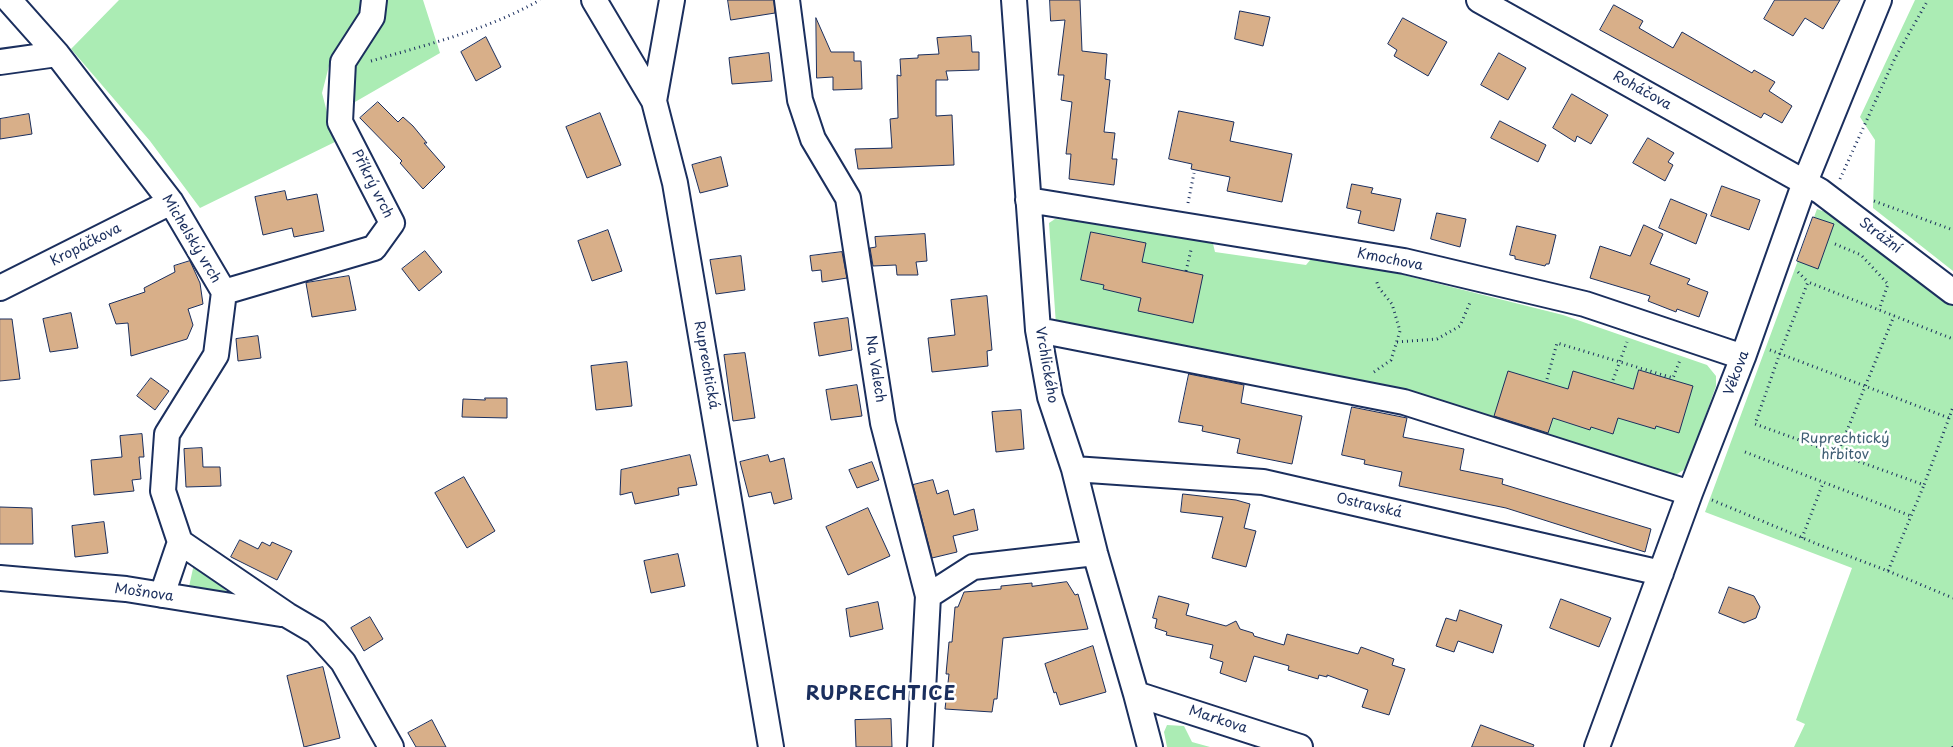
<!DOCTYPE html>
<meta charset="utf-8">
<style>
body{margin:0}
canvas{display:block;background:#fff}
</style>
<canvas width="1953" height="747"></canvas>
<script>
const ctx = document.querySelector('canvas').getContext('2d');
ctx.lineJoin = 'round';
function paint(path, color) {
  ctx.fillStyle = color;
  ctx.fill(path, 'evenodd');
}
function stroke(path, color, width, dash) {
  ctx.strokeStyle = color;
  ctx.lineWidth = width;
  ctx.lineCap = dash ? 'butt' : 'round';
  ctx.setLineDash(dash || []);
  ctx.stroke(path);
}
function drawText(font, color, halo, rows, align = 'center') {
  ctx.font = font + ' "Playpen Sans",sans-serif';
  ctx.lineWidth = 5;
  ctx.setLineDash([]);
  ctx.textBaseline = 'middle';
  ctx.strokeStyle = halo;
  ctx.fillStyle = color;
  for (const [text, x, y, turn = 0] of rows) {
    ctx.save();
    ctx.translate(x, y);
    ctx.rotate((+turn || 0) * Math.PI / 180);
    ctx.textAlign = isNaN(turn) ? turn : align;
    if (halo) ctx.strokeText(text, 0, 0);
    ctx.fillText(text, 0, 0);
    ctx.restore();
  }
}
paint(new Path2D(`
 M119 0H367L330 62 322 93 328 116 339 140 200 208 150 141 71 49Z
 M381 0H423L440 53 348 106 355 54Z
 M1915 0H1953V271L1873 208 1875 140 1860 117Z
 M1817 209 1837 216 1953 305V747H1794L1805 724 1796 720 1852 568 1705 512Z
 M1055 219 1211 235 1215 252 1306 265 1316 253 1563 315 1707 365 1716 376V386L1687 468 1677 474 1670 476 1056 325 1049 223Z
 M194 564 229 593 188 591Z
 M1167 725 1184 726 1192 742 1210 747H1167L1164 732Z`), '#abecb4');
const building = new Path2D(`
 M728 0H774L775 13 731 20Z
 M1050 0H1080L1082 51 1107 54 1105 79 1110 80 1104 132 1115 133 1112 159H1117L1114 185 1069 179 1071 154H1066L1072 102 1061 100 1064 75H1058L1065 20 1051 21Z
 M1775 0H1840L1823 29 1805 18 1793 36 1764 19Z
 M1614 5 1643 21 1639 28 1673 48 1682 32 1752 73 1754 70 1775 82 1769 91 1792 106 1782 123 1764 113 1761 118 1600 30Z
 M1240 11 1270 17 1263 46 1235 39Z
 M816 18 831 52H854V61H861L862 89 833 90V77L817 78Z
 M1403 18 1447 42 1428 76 1394 56 1397 50 1388 44Z
 M971 36 972 52H979V70L946 71 948 80H936V116L952 115 954 165 858 169 855 149 892 148 890 119 898 118 897 75 901 76 900 59 918 58V55L939 54 937 38Z
 M486 37 501 67 476 81 461 52Z
 M769 53 772 81 732 84 729 58Z
 M1499 53 1526 68 1508 100 1481 85Z
 M1572 94 1608 115 1591 144 1577 136 1575 142 1553 128Z
 M378 102 398 122 403 117 413 126 427 143H424L445 167 423 189 400 163 402 161 360 118Z
 M1179 111 1234 122 1230 141 1292 154 1282 202 1227 191 1230 177 1191 169 1192 164 1169 159Z
 M600 113 621 165 587 178 566 127Z
 M29 114 32 134 0 139V119Z
 M1500 121 1546 145 1538 162 1491 138Z
 M1648 138 1674 153 1668 162 1673 165 1665 181 1633 163Z
 M721 157 728 186 700 193 692 165Z
 M1352 184 1373 188 1371 193 1401 199 1394 231 1358 223 1361 211 1347 208Z
 M1722 186 1760 200 1749 230 1711 216Z
 M285 191 287 200 317 194 324 231 294 237 292 228 263 235 255 197Z
 M1671 199 1707 214 1696 244 1659 228Z
 M1437 213 1466 219 1460 247 1431 239Z
 M1813 217 1834 224 1818 269 1797 261Z
 M1644 225 1663 234 1650 264 1690 279 1687 284 1708 292 1699 317 1677 309 1676 312 1648 301 1650 296 1590 278 1600 246 1630 256Z
 M1517 226 1556 235 1549 264H1546L1545 266 1515 259V256L1510 255Z
 M608 230 622 271 592 281 578 241Z
 M1091 232 1146 243 1142 262 1203 275 1193 323 1138 311 1141 298 1103 289 1104 285 1081 280Z
 M925 234 927 261 916 262 918 275H897L896 265 873 266 870 248 876 247 875 237Z
 M425 251 442 272 419 291 402 269Z
 M842 252 847 278 822 282 821 270 812 271 810 256Z
 M741 256 745 290 716 294 710 260Z
 M190 261 200 283 203 304 188 309 193 325 187 339 131 356 128 323 116 324 109 304 145 292 144 288 175 272 174 266Z
 M349 276 356 310 312 317 306 283Z
 M987 296 992 350 987 351 988 366 932 372 928 338 955 335 951 300Z
 M71 313 78 348 50 352 43 319Z
 M848 318 852 350 819 356 814 323Z
 M0 319H12L20 379 0 381Z
 M258 336 261 358 238 361 236 339Z
 M745 353 755 418 733 421 724 355Z
 M627 362 632 406 596 410 591 366Z
 M1639 370 1693 386 1679 433 1656 426 1655 429 1618 418 1613 434 1591 427 1590 430 1553 418 1548 433 1494 416 1508 371 1568 389 1573 371 1633 389Z
 M1189 374 1244 385 1241 403 1302 416 1292 464 1237 453 1240 439 1202 431 1203 426 1179 422Z
 M151 378 169 391 155 410 137 396Z
 M857 385 862 416 831 420 826 390Z
 M485 398H507V418L462 417 463 399 485 400Z
 M1352 407 1407 418 1403 437 1464 449 1460 470 1503 479 1502 484 1651 529 1645 552 1506 508 1399 486 1402 472 1364 464 1365 460 1342 455Z
 M1021 410 1024 449 996 452 992 412Z
 M142 434 144 457H139L141 479 132 480 134 491 94 495 91 460 122 457 120 436Z
 M202 448 203 467H220L221 486 186 487 184 449Z
 M690 455 697 485 678 488 679 495 635 504 632 492 620 495 621 470Z
 M768 455 770 462 784 458 792 499 774 504 771 492 749 497 740 462Z
 M872 462 879 480 857 488 849 470Z
 M464 477 495 531 467 548 435 493Z
 M933 480 937 494 948 490 954 515 974 509 978 530 953 536 957 552 932 558 913 485Z
 M1183 494 1236 500 1250 504 1244 528 1256 531 1246 567 1212 558 1223 517 1181 512Z
 M0 507 32 508 33 544H0Z
 M868 508 890 556 848 575 826 527Z
 M104 522 108 553 75 557 72 526Z
 M240 540 258 549 262 542 270 546 272 542 292 551 277 580 231 557Z
 M678 554 685 586 651 593 644 561Z
 M1067 582 1075 595 1078 594 1088 629 1003 638 997 699H994L992 712 945 709 949 674H946L949 642H952L955 607H958L964 592 1001 589V586L1032 583V586Z
 M1729 587 1754 596 1760 607 1756 618 1744 623 1719 613Z
 M1159 596 1189 604 1186 615 1226 626 1236 621 1240 629 1253 633 1254 636 1284 645 1287 634 1358 654 1361 647 1394 659 1392 665 1405 669 1389 715 1362 707 1368 690 1327 675V677L1319 675 1318 679 1288 670 1289 666 1254 656 1246 682 1220 673 1223 662 1210 658 1213 645 1166 635 1167 632 1155 628 1157 619 1153 618Z
 M1561 599 1611 618 1599 647 1550 628Z
 M878 602 883 629 850 637 846 609Z
 M1460 610 1502 625 1493 653 1458 641 1454 652 1436 646 1446 618 1456 621Z
 M370 617 383 639 364 651 351 628Z
 M1093 646 1106 692 1060 705 1056 692 1054 693 1045 664Z
 M323 667 340 738 304 747 287 676Z
 M891 719 892 747H856L855 720Z
 M432 720 446 747H416L408 733Z
 M1481 725 1534 745 1533 747H1472Z`);
paint(building, '#d8af89');
stroke(building, '#1b2f5e', 1);
const minor = new Path2D(`
 M9 0 57 54 171 202 224 292 216 355 167 434 163 491 180 542 287 615 316 632 343 662 391 747
 M594 0 654 101 675 183 771 747
 M787 0 800 100 813 139 848 198 883 423 928 596 920 747
 M1014 0 1038 330 1050 397 1074 469 1095 553 1136 694 1150 747
 M1479 0 1820 191 1953 292
 M0 62 57 54
 M654 101 672 0
 M1028 200 1404 261 1585 304 1743 357
 M0 288 171 202
 M224 292 374 248 392 223 340 122 343 62 372 17 374 0
 M1038 330 1404 402 1690 493
 M1074 469 1263 482 1661 573
 M0 578 126 589 281 614
 M162 595 180 542
 M928 596 973 567 1095 553
 M1136 694 1300 747
 M1597 747 1690 493 1743 357 1805 182 1879 0`);
stroke(minor, '#1b2f5e', 28);
stroke(new Path2D(`
 M371 61C429 44 487 30 540 0
 M1840 179 1895 58 1928 0
 M1874 201 1953 230
 M1188 203 1194 173
 M1835 244 1861 255 1888 284 1879 310
 M1186 271 1191 250
 M1798 272 1808 282
 M1397 342 1437 339 1460 326 1471 300
 M1770 350 1949 418 1953 407
 M1374 372 1391 360 1400 331 1392 304 1379 288 1376 280
 M1547 379 1557 343 1673 378 1680 360
 M1613 380 1627 342
 M1949 418 1924 485 1755 424 1780 353 1808 282 1953 339
 M1745 452 1911 516
 M1837 455 1894 316
 M1712 500 1817 544 1888 571 1924 485
 M1802 538 1823 483
 M1888 571 1953 598
 M1953 747V746`), '#1b2f5e', 3, [1, 4]);
stroke(minor, '#fff', 24);
drawText('14px', '#1b2f5e', '#fff', [
 ["Roháčova",1642,91,29],
 ["Příkrý vrch",372,184,63],
 ["Strážní",1880,236,37],
 ["Michelský vrch",191,239,59],
 ["Kropáčkova",86,245,-27],
 ["Kmochova",1390,260,11],
 ["Ruprechtická",706,365,80],
 ["Vrchlického",1046,365,80],
 ["Na Valech",875,369,81],
 ["Věkova",1737,373,-69],
 ["Ostravská",1369,506,13],
 ["Mošnova",144,593,8],
 ["Markova",1218,720,18]
]);
drawText('14px', '#3f5e74', '#fff', [
 ["Ruprechtický",1845,439],
 ["hřbitov",1845,455]
]);
ctx.letterSpacing = '1px';
drawText('bold 19px', '#1b2f5e', '#fff', [
 ["RUPRECHTICE",881,695]
]);
ctx.letterSpacing = '0px';
</script>
